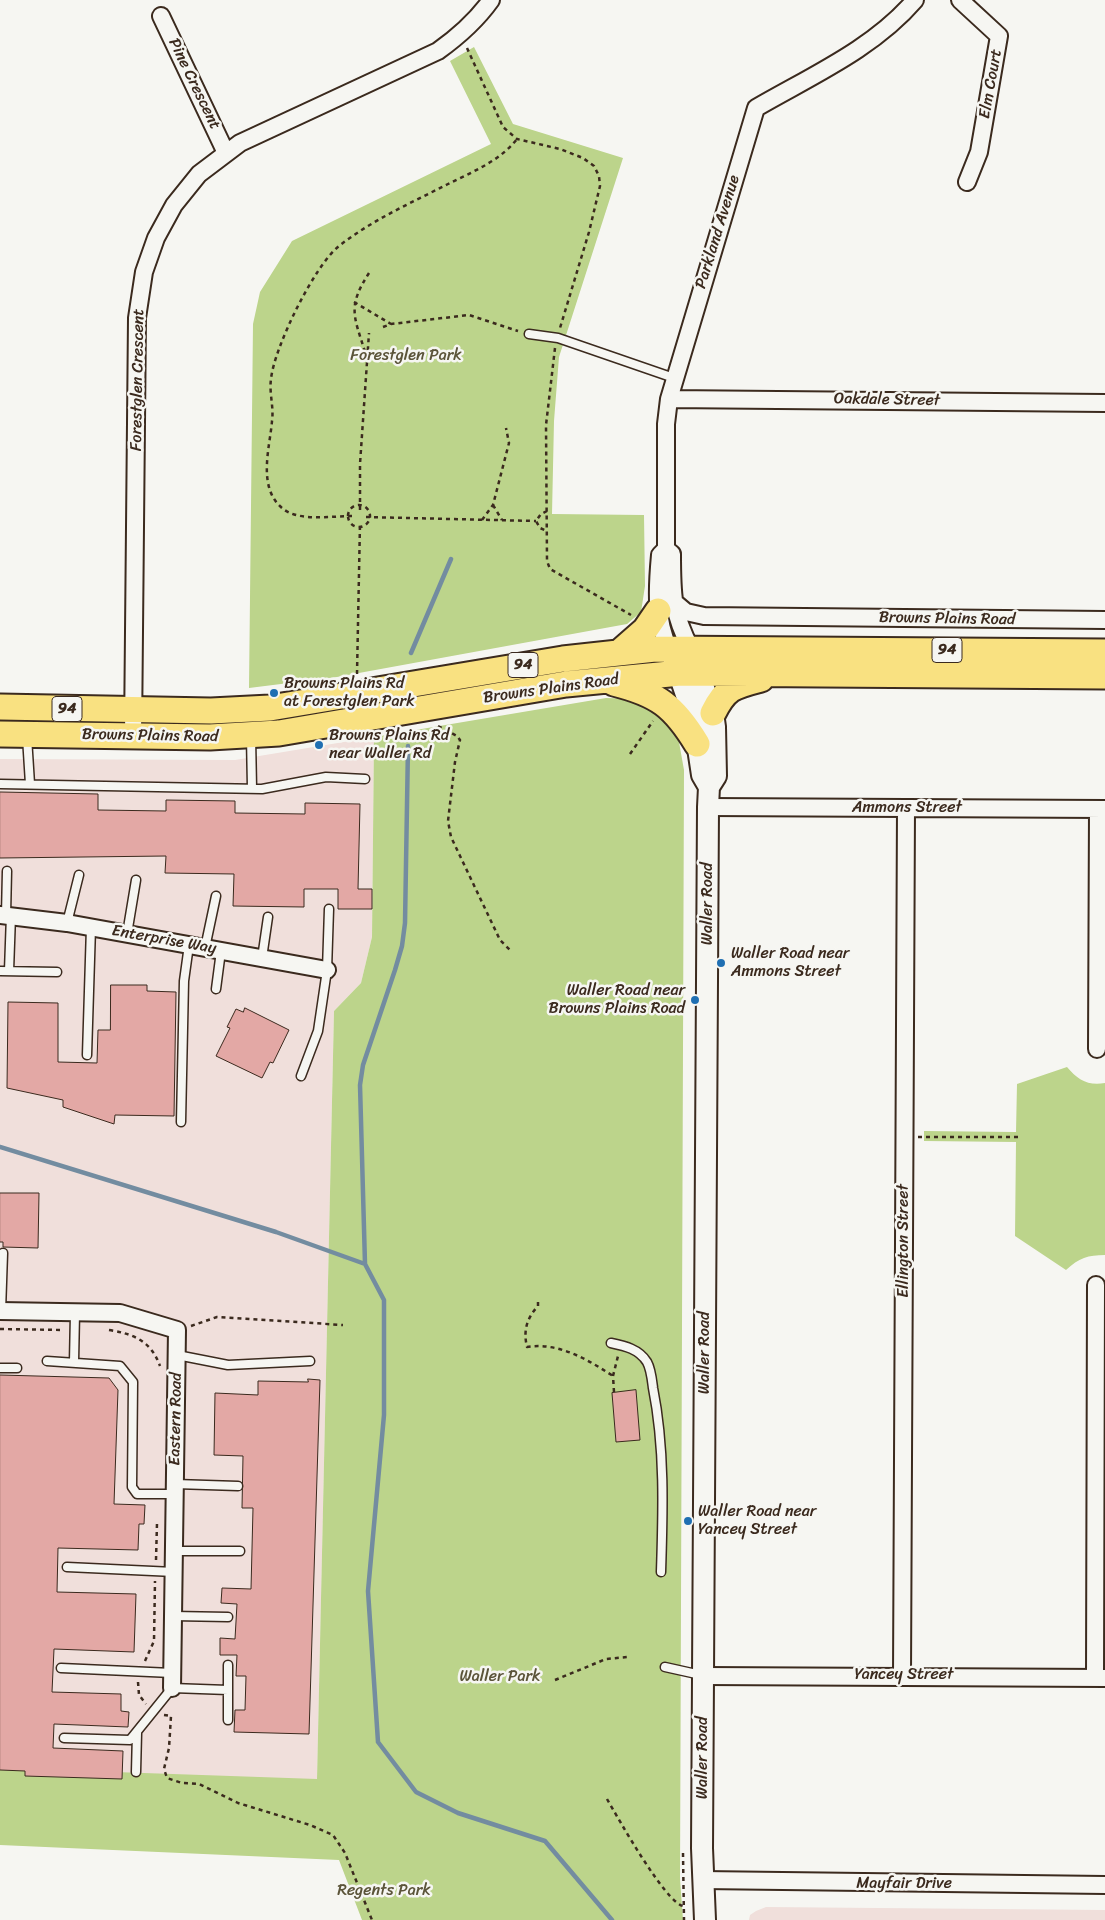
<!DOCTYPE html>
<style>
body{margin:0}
canvas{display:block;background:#f6f6f2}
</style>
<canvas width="1105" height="1920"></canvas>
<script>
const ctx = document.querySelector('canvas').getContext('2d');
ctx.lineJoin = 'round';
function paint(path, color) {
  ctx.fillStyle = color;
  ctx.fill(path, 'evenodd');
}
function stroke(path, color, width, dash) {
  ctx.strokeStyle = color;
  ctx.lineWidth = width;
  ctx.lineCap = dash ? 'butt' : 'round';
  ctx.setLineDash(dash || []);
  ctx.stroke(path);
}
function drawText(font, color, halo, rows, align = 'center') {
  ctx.font = font + ' Sriracha,sans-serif';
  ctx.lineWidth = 5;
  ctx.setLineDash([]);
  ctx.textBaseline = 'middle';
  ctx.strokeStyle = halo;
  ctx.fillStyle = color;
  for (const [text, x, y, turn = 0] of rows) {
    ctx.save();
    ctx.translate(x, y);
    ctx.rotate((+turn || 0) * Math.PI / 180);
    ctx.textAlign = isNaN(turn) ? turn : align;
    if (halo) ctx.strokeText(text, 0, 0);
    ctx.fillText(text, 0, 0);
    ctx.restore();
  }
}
paint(new Path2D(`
 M374 737 372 937 361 983 334 1011 317 1780 0 1768V759L235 760Z
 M766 1907 1105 1910V1920H749L750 1915 756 1911Z`), '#f0dfdb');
paint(new Path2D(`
 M474 47 513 124 623 158 559 357 554 421 552 514 644 515 645 586 641 612 627 624 337 677 249 688 253 324 260 292 292 241 491 144 450 61Z
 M606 698 642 699 673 727 679 742 684 770 680 1879 683 1920H362L339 1860 0 1845V1768L317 1779 334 1011 361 983 372 937 374 737Z
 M1067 1067C1078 1080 1088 1086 1105 1083V1255C1088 1255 1079 1258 1066 1270L1015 1236 1016 1142 924 1141V1131L1016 1132 1017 1084Z`), '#bcd48b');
stroke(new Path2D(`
 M411 653 451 559
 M0 1147 276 1232 365 1264 384 1300V1415L368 1591 378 1742 416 1792 458 1813 545 1841 612 1920
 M365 1264 360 1085 363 1065 395 970 402 946 405 923 408 746`), '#738ca0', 4.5);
const building = new Path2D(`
 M0 792 98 794V810L166 811V800L235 801V813L305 814V803L360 804 358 889H372V909H338V889H304V907L233 906 234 874 165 873 166 856 0 858Z
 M111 985H147V991L176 992 174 1116 115 1115 114 1124 63 1107V1100L7 1088 8 1002 58 1003V1062L97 1063 98 1030H110Z
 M245 1008 289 1030 273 1063 270 1062 262 1078 216 1056 230 1028 227 1027 236 1009 243 1012Z
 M0 1193H39L38 1248 3 1247V1242H0Z
 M0 1375 109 1378 118 1390 114 1504 145 1505 144 1524H139L138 1550 58 1548 57 1592 136 1594 134 1652 54 1649 52 1692 121 1694V1711L129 1712 128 1727 54 1724 53 1748 123 1751 122 1779 25 1776V1771L0 1770Z
 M308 1379 320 1380 309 1734 234 1732 235 1710H245L246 1676H236L237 1655H220V1638L235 1639 237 1604 221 1603 222 1588 251 1589 253 1508H242L243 1456 214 1455 215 1393 258 1395V1381L308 1382Z
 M636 1390 640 1440 616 1442 612 1393Z`);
paint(building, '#e3a8a5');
stroke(building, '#3b2a1e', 1);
const service = new Path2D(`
 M529 334 558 338 674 378
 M27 737 30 784
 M251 737 252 788
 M0 784 262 789 326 777 365 779
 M6 915 7 871
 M67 923 79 875
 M127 934 136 880
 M205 948 216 896
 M262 958 268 917
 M0 971 57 972
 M9 971 11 915
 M216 989 221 951
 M87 1055 91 927
 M301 1076 318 1031 327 970 329 909
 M181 1122 184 981 189 945
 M1 1311 3 1253
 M611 1343C625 1346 639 1349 647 1362 651 1369 652 1380 653 1388 665 1448 663 1511 661 1572
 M177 1355 228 1365 310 1361
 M47 1361 120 1366 133 1382 132 1487 137 1494H175
 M74 1362 75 1313
 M0 1368H17
 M175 1484 238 1486
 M174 1551H240
 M67 1567 174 1572
 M173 1616 228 1617
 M665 1667 701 1675
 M61 1668 172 1673
 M228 1720V1665
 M64 1738 130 1740 172 1688 228 1690
 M136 1772 137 1733`);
const minor = new Path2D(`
 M960 0 999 36 979 152 967 182
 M161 16 226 153
 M669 399 1105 403
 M666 549 672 554C672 593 672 613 691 649
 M673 601 686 612 704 616 1105 620
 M669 649C655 618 657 588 660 555L666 549V424L669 399 756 108C811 76 873 49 915 0
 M133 735 137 318 144 272 156 238 174 205 199 174 240 143 438 51C459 36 476 21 491 0
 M708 807 1105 809
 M0 915 67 923 327 970
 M1097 1049 1098 809
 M0 1311 120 1313 177 1330 172 1688
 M902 1675 906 808
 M703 1676 1105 1678
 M1095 1677 1096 1285
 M702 1880 1105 1885`);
const tertiary = new Path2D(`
 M674 660 693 715 702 775 709 787
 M694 660 713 713 715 727 716 776 709 787 708 807 702 1848 705 1920`);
const primary = new Path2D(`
 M621 651 645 630 658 611
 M614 683C658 694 674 706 697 744
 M0 707 211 711 270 708 563 659 655 649 1105 652
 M713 713C726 687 734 686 761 679
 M0 734 210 737 279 733 566 684 680 673 1105 676`);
stroke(service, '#3b2a1e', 11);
stroke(minor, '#3b2a1e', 20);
stroke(tertiary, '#3b2a1e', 24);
stroke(primary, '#3b2a1e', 29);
stroke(new Path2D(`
 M467 48 503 127 517 139 560 149 583 158 594 166 599 176 600 186 589 232 560 328
 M354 302 391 324
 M383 327 391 324 469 315 518 331
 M555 348 546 425 547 561 550 569 631 615
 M365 352C354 316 347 307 369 273
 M348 516a11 11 0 1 1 22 0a11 11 0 1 1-22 0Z
 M493 505 502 520
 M360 510V464L369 333
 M547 511 541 514 536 521 540 528 547 531
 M352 516C331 516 298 522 282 508 257 487 270 447 272 421 274 407 269 393 271 379 274 348 314 266 339 246 372 220 411 203 448 184 472 172 500 161 517 139
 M366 517 536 521
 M482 520 493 505 509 443 506 428
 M357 674 360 523
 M438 726 457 736 460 740 455 762 448 821 451 837 500 940 511 951
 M630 754 653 721
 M918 1137H1019
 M538 1302V1306C527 1318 523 1330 527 1347 558 1342 587 1359 613 1376
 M191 1326 217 1317 343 1325
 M0 1329 64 1330
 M109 1330C134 1334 151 1341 160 1366
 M614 1392 613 1376 618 1356
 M156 1560 157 1523
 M145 1661 154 1641 155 1581
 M555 1680 606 1659 627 1657
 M138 1682 139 1695 146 1704
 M164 1715 171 1716 169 1748 164 1769 167 1778 182 1783 199 1784 238 1803 310 1825 333 1835 345 1853 372 1920
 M607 1799C618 1818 665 1902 683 1906
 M683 1853 684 1920`), '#3b2a1e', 2.5, [4, 4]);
stroke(service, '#f6f6f2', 8);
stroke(minor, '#f6f6f2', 16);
stroke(tertiary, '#f6f6f2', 20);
stroke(primary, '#f9e181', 25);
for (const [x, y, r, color] of [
 [274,693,5,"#1f6fb2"],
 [319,745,5,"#1f6fb2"],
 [721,963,5,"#1f6fb2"],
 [695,1000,5,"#1f6fb2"],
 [688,1521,5,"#1f6fb2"]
]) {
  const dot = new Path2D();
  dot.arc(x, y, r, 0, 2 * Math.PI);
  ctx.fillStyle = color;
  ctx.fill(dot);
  stroke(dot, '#f6f6f2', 2);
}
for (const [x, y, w] of [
 [947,650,30],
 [523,665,30],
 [67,709,30]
]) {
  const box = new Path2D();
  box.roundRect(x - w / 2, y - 12.5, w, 25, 4);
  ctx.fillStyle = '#f6f6f2';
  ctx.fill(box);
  stroke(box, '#3b2a1e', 1);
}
drawText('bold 15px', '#3b2a1e', null, [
 ["94",947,650],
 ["94",523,665],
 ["94",67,709]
]);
drawText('16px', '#3b2a1e', '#f6f6f2', [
 ["Pine Crescent",194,84,64],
 ["Elm Court",991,84,-80],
 ["Parkland Avenue",718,232,-73],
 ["Forestglen Crescent",138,380,-89],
 ["Oakdale Street",887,400,1],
 ["Browns Plains Road",947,619,1],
 ["Browns Plains Road",551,689,-8],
 ["Browns Plains Road",150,736,1],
 ["Ammons Street",907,808],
 ["Waller Road",708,904,-90],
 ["Enterprise Way",164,940,10],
 ["Ellington Street",904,1241,-90],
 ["Waller Road",705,1353,-90],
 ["Eastern Road",176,1419,-89],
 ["Yancey Street",904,1675],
 ["Waller Road",703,1758,-90],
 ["Mayfair Drive",904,1884]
]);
drawText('16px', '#5b5439', '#f6f6f2', [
 ["Forestglen Park",406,356],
 ["Waller Park",500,1677],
 ["Regents Park",384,1891]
]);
drawText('16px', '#3b2a1e', '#f6f6f2', [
 ["Browns Plains Rd",284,684],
 ["at Forestglen Park",284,702],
 ["Browns Plains Rd",329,736],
 ["near Waller Rd",329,754],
 ["Waller Road near",731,954],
 ["Ammons Street",731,972],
 ["Waller Road near",685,991,"right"],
 ["Browns Plains Road",685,1009,"right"],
 ["Waller Road near",698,1512],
 ["Yancey Street",698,1530]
], 'left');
</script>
